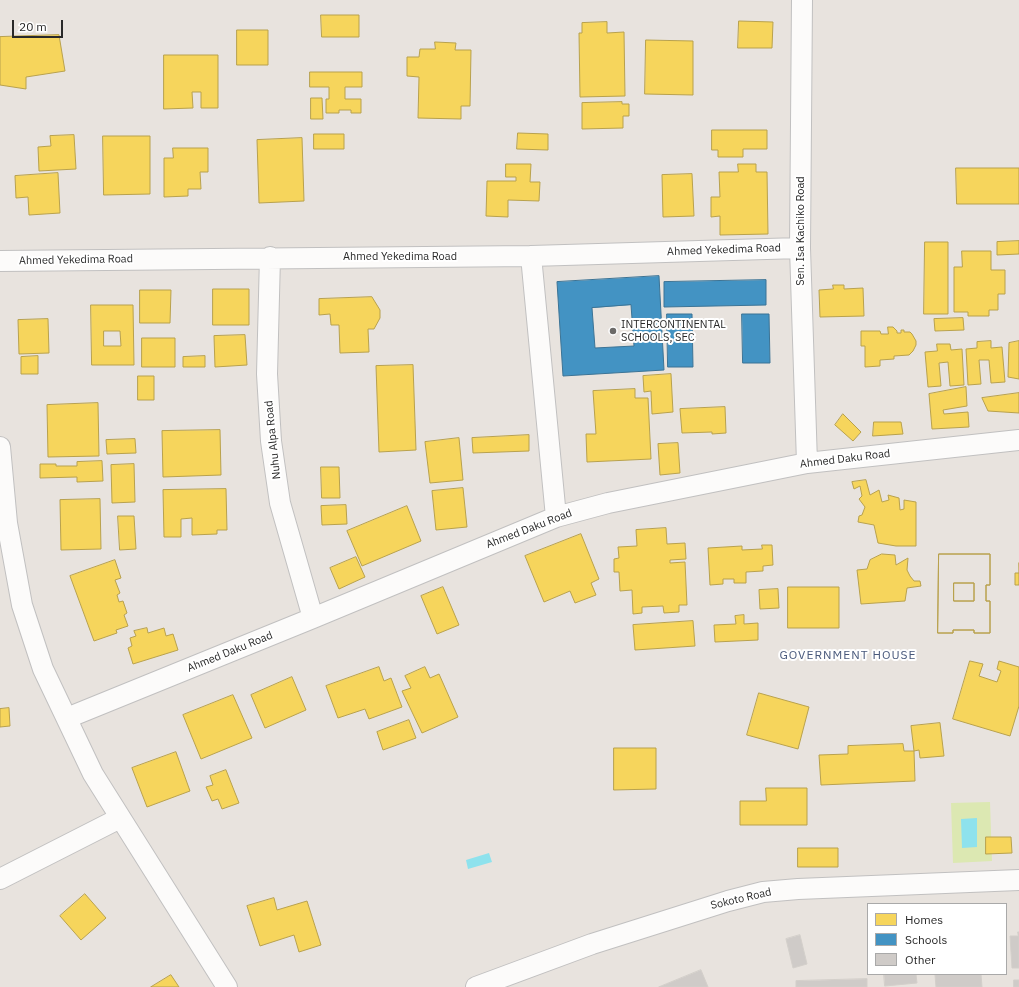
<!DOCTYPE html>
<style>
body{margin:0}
#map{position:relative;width:1019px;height:987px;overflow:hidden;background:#e8e3de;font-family:"IBM Plex Sans",sans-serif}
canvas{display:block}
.legend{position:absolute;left:867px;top:903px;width:140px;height:72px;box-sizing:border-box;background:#fff;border:1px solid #a9a9a9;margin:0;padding:5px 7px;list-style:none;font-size:12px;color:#292929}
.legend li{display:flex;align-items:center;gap:8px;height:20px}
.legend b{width:20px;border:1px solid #a9a9a9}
.scale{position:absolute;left:12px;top:20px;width:51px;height:18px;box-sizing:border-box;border:2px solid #292929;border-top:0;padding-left:5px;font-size:12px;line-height:14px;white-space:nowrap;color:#292929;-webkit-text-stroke:3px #fff;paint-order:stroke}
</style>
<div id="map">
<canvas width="1019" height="987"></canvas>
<ul class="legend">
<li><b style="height:11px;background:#f6d55c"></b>Homes</li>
<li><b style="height:11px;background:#4393c3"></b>Schools</li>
<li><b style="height:11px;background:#cfcbc8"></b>Other</li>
</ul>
<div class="scale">20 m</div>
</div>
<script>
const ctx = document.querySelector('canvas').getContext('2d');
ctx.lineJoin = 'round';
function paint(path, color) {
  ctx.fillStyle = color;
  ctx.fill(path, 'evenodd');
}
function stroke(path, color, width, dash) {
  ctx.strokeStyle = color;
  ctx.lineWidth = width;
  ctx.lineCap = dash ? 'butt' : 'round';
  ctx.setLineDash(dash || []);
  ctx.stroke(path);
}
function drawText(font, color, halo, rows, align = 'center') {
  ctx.font = font + ' "IBM Plex Sans",sans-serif';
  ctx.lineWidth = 4;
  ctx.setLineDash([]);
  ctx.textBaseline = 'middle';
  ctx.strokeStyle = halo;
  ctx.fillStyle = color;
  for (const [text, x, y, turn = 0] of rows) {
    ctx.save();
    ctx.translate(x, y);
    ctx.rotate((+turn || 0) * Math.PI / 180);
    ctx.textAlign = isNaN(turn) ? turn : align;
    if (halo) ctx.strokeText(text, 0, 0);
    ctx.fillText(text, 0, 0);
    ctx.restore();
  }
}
paint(new Path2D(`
 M990 802 992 861 953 863 951 803Z`), '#dce8b2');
paint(new Path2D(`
 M977 818V847L962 848 961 819Z
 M489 853 492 862 468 869 466 860Z`), '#8ee2ed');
const homes = new Path2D(`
 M321 15H359V37H322Z
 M739 21 773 22 772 48H738Z
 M607 22V33L624 32 625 96 580 97 579 33H582V23Z
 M237 30H268V65H237Z
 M59 35 65 71 26 77V89L0 85V37Z
 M646 40 693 41V95L645 94Z
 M435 42 456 43 455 50H471L470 106H461V119L418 118 419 77 407 76V57H419L420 49H435Z
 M164 55H218V108H201V92H192L193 108 164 109Z
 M310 72H362V87H345V99H361V113H351V110H339V113H326V99H329V87H310Z
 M311 98H322L323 119H311Z
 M622 102V104H629V116H623V128L582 129V103Z
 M712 130H767V149H743V157H718V150H712Z
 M518 133 548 134V150L517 149Z
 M314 134H344V149H314Z
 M74 135 76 169 39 171 38 147 51 146 50 136Z
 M103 136H150V194L104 195Z
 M302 138 304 201 259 203 257 140Z
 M173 148H208V172H200L201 189H188V196L164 197V158H173Z
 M506 164H531L530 182H540L539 201 508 200V217L486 216 487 181H516V177H506Z
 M738 164H756V172H767L768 234 720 235V216L711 217V197H720L719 172H738Z
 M956 168H1019V204H957Z
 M58 173 60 213 29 215 28 197 16 198 15 176Z
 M692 174 694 216 663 217 662 175Z
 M1019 241V254L997 255V242Z
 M925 242H948V314H924Z
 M962 251H991V270H1005V294H998V310H989V316H968V312H954V267H962Z
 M833 285H844V289L863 288 864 316 820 317 819 290 833 289Z
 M213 289H249V325H213Z
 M140 290H171L170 323H140Z
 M372 297 380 310V318L374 329H368L369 352 340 353 339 325H331L330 314 319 315V299Z
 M91 305H133L134 365H92ZM104 331H120L121 346H104Z
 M963 318 964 330 935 331 934 319Z
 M48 319 49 353 19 354 18 320Z
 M888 327H893L897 331V333H901V330H904V332H910L912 334 916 341V345L913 351 909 355 894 356V359L880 360V366L865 367V346H861V331H880L881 334H888Z
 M245 335 247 365 215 367 214 336Z
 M142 338H175V367H142Z
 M991 341V348L1002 347 1005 382 991 383 989 360H979L981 384 968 385 966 349 977 348V342Z
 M1019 341V379L1008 377 1009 343Z
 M937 344H950L951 350 962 349 964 385 950 386 948 362 939 363 941 386 928 387 925 352 937 351Z
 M38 356V374H21V357Z
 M205 356V367H183V357Z
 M413 365 416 450 379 452 376 366Z
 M671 374 673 412 652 414 651 391 644 392 643 376Z
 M138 376H154V400H138Z
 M966 387 967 406 943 410 944 414 968 412 969 427 932 429 929 394Z
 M635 389V398H648L651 459 587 462 586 434H596L593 391Z
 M1019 393V413L988 411 982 398Z
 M98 403 99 456 48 457 47 405Z
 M725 407 726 433 712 434V432L682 433 680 409Z
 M843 414 861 432 853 441 835 425Z
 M874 422H901L903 434 873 436Z
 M220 430 221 475 163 477 162 431Z
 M529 435V451L473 453 472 438Z
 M459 438 463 480 430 483 425 442Z
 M135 439 136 453 107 454 106 440Z
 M678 443 680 473 660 475 658 444Z
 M102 461 103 481 77 482V477L40 478V464H56V466H77V462Z
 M134 464 135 502 112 503 111 465Z
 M321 467H339L340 498H322Z
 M866 480 870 495 879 490 882 502 889 500 888 495 899 498 900 510 904 509V500L916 502V546H896L878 543 874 525 858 522 859 516 862 515 865 507 859 499 862 496 860 486 854 489 852 482Z
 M463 488 467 527 436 530 432 491Z
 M226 489 227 530H217V534L192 535V518L181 519V537H164L163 490Z
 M100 499 101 549 61 550 60 500Z
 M346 505 347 524 322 525 321 506Z
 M407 506 421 541 362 566 347 531Z
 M118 516H134L136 549 120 550Z
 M666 528 667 544 685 543 686 559 670 560V563L685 562 687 605H679V612L664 613 663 606 642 607V613L633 614 632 590 620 591 619 572H614V559L619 558 618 547 637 546 636 530Z
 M581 534 599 579 591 583 596 595 575 603 570 591 544 602 525 556Z
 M762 545H772L773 565 763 566V571L746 572V583H734V579H723V584L710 585 708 548 742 546V550L762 549Z
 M882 554 895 555 896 565 908 558 907 570 910 576 914 581H920L921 586 907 588 905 601 861 604 857 570 867 569 870 560Z
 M939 554H990V585H986V601H990V633H974V630H953V633H938ZM954 583H974V601H954Z
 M939 554H990V585H986V601H990V633H974V630H953V633H938ZM954 583H974V601H954Z
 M356 557 365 577 339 589 330 568Z
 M115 560 121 578 115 580 120 593 117 595 119 602 123 601 127 613 124 615 128 626 116 630 117 633 94 641 70 576Z
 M1019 563V585H1015V573H1019Z
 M443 587 459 625 437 634 421 596Z
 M788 587H839V628H788Z
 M778 589 779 608 760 609 759 590Z
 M744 615V624L758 623V640L715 642 714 625 736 624 735 616Z
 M693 621 695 646 635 650 633 625Z
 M147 628 148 633 164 628 166 636 173 634 178 650 133 664 128 648 132 646 130 638 136 636 134 631Z
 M970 661 983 664 979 676 997 682 1001 671 997 669 999 661 1019 667V706L1010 736 953 719Z
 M379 667 384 681 391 678 402 707 369 719 365 709 338 718 326 686Z
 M425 667 430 678 439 674 458 717 422 733 402 691 411 688 405 676Z
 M292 677 306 710 265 728 251 695Z
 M759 693 809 707 798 749 747 735Z
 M233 695 252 738 201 759 183 715Z
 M9 708 10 726 0 727V709Z
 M409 720 416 738 383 750 377 732Z
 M940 723 944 756 920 758 919 750 914 751 911 726Z
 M903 744 904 751H914L915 781 821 785 819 755 848 754V746Z
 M614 748H656V789L614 790Z
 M176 752 190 791 147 807 132 768Z
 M226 770 239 803 222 809 218 799 212 801 206 787 213 785 210 776Z
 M766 788H807V825H740V801H766Z
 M986 837H1011L1012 853 986 854Z
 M798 848H838V867H798Z
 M85 894 106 918 81 940 60 916Z
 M274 898 277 910 307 901 321 945 299 952 294 935 260 946 247 906Z
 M171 975 179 987H151Z`);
paint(homes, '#f6d55c');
stroke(homes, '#b8a14d', 1);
const schools = new Path2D(`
 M659 276 664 370 563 376 557 282ZM631 305 634 346 595 348 592 308Z
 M766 280V305L664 307V282Z
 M667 314H692L693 367H668Z
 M742 314H769L770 363H743Z`);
paint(schools, '#4393c3');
stroke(schools, '#3b7395', 1);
const building = new Path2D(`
 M1018 932H1019V968H1012L1010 936H1018Z
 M800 935 807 964 793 968 786 939Z
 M701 970 708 987H659Z
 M884 974H916L917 983 885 986Z
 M945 974H981L982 987H936L935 975Z
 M867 979V987H796V981Z
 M1014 980H1019V987H1014Z`);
paint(building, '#cfcbc8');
stroke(building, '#d3cfca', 1);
const minor = new Path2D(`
 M802 0 800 248 807 463
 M531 256 556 517
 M270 257 267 374 271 441 280 503 313 618
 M0 261 531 256 800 248
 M0 447 7 523 22 605 43 669 93 774 227 987
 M67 718 313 618 556 517 608 503 807 463 1019 440
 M0 879 120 818
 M476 987 592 944 728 901 763 892 798 889 1019 880`);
stroke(minor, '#c1c0c0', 22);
stroke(minor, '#fcfbfa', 20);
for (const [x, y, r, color] of [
 [613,331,4,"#6c6a68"]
]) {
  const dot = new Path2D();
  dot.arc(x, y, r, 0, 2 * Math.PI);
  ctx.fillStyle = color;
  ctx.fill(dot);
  stroke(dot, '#fff', 1.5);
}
drawText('11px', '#292929', '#fff', [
 ["Sen. Isa Kachiko Road",801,231,-90],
 ["Ahmed Yekedima Road",724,250,-2],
 ["Ahmed Yekedima Road",400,257],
 ["Ahmed Yekedima Road",76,260,-1],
 ["Nuhu Alpa Road",273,440,-96],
 ["Ahmed Daku Road",845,459,-7],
 ["Ahmed Daku Road",529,529,-21],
 ["Ahmed Daku Road",230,652,-22],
 ["Sokoto Road",741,899,-13]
]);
drawText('11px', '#292929', '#fff', [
 ["INTERCONTINENTAL",621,325],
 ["SCHOOLS, SEC",621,338]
], 'left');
ctx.letterSpacing = '1px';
drawText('12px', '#48587b', '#fff', [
 ["GOVERNMENT HOUSE",848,656]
]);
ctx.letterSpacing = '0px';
</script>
